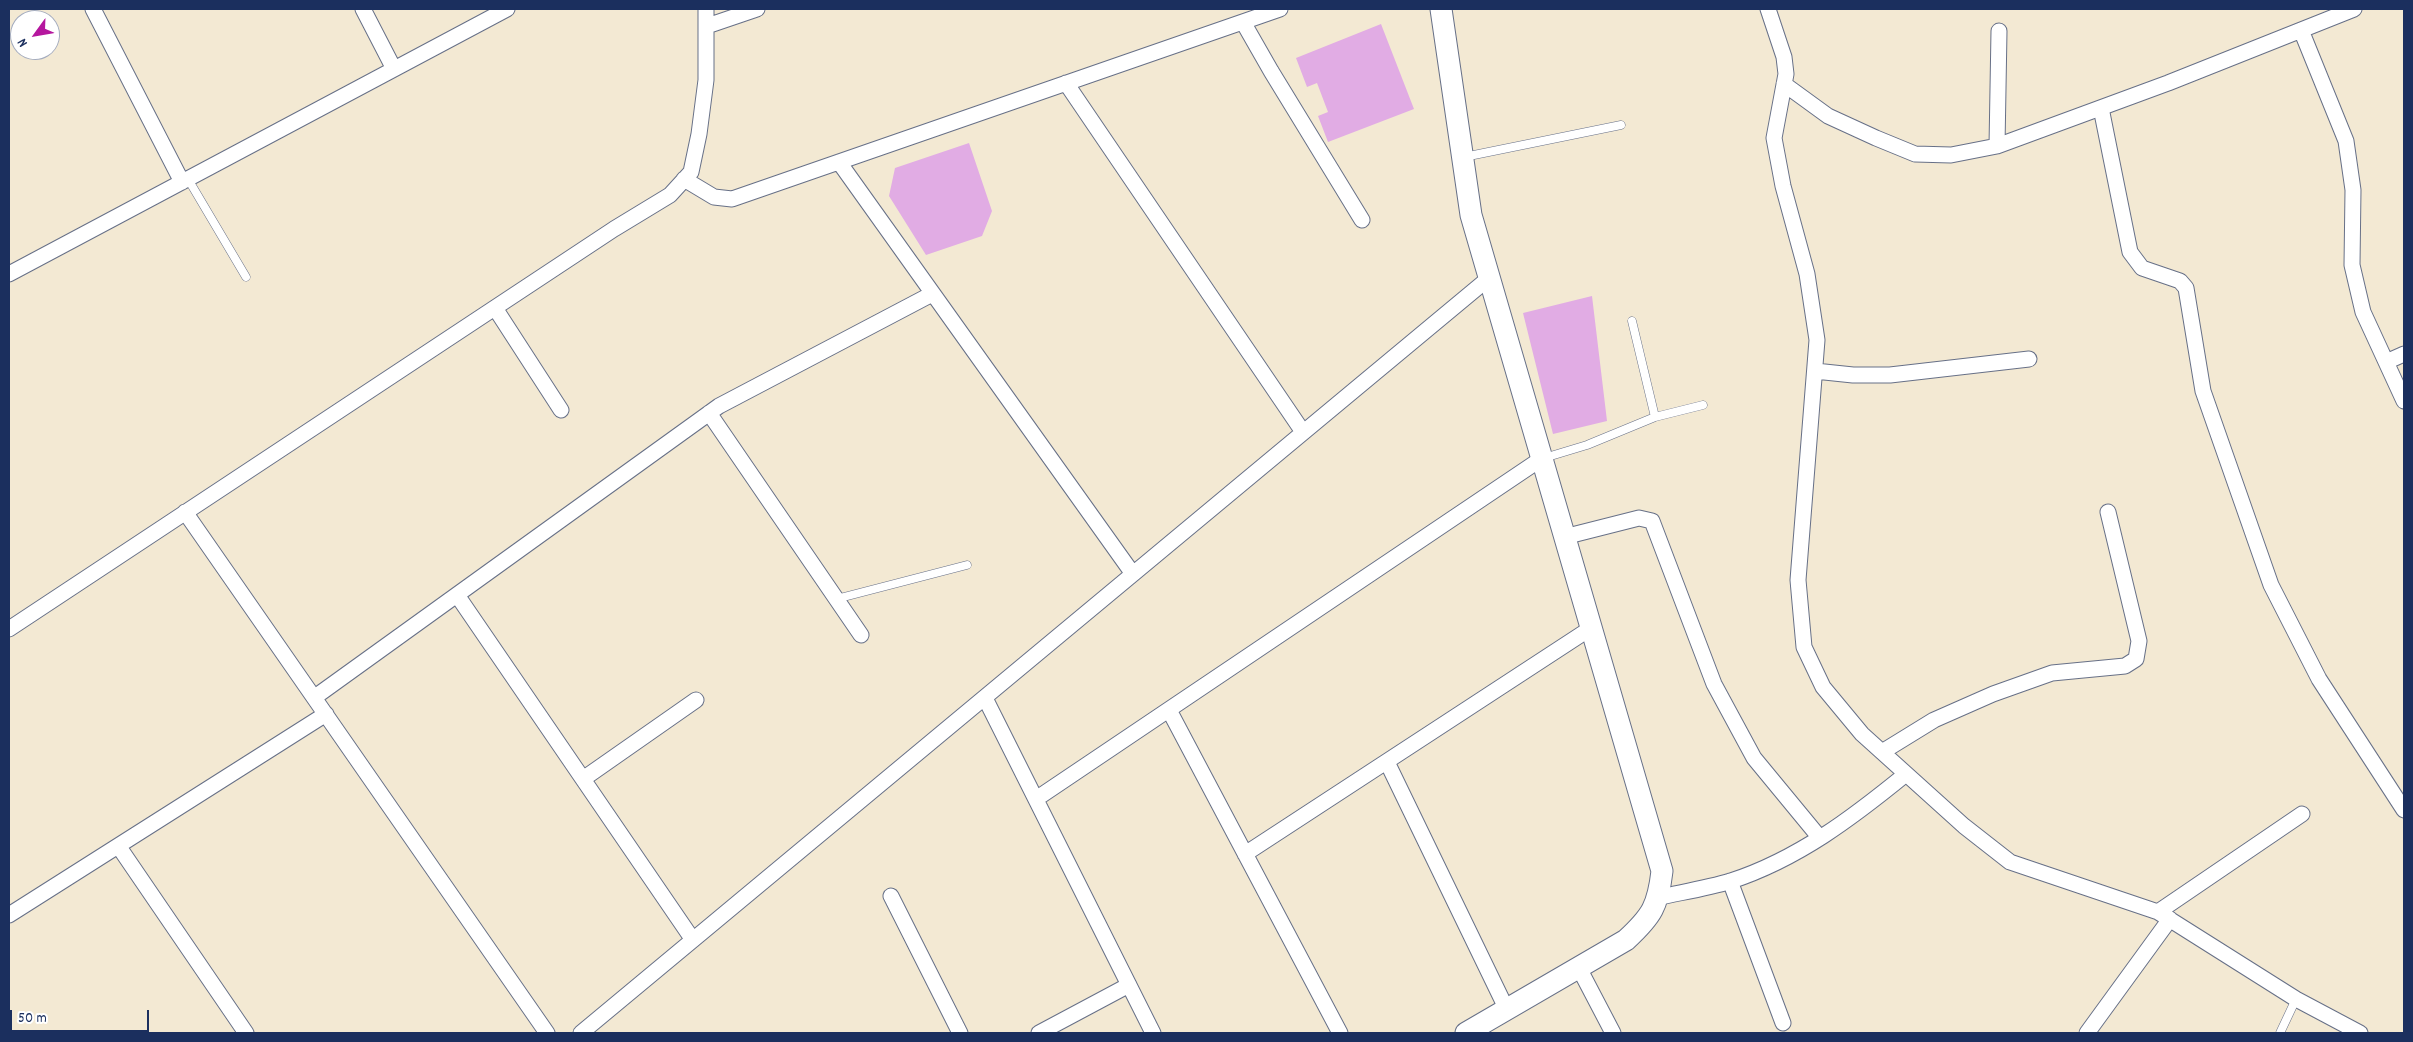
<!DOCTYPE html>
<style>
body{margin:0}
#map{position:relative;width:2413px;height:1042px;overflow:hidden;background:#f3e9d3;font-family:Dekko,sans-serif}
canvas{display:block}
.frame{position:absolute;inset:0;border:10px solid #1b2f5e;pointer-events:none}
.north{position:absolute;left:10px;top:10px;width:50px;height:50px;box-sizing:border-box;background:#fff;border:1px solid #a4acbf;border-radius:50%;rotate:238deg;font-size:14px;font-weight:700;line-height:20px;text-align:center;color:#1b2f5e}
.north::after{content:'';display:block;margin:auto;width:18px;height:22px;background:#b5179e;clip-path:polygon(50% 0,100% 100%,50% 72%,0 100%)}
.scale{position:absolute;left:10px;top:1010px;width:139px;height:22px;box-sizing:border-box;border:2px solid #1b2f5e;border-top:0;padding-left:6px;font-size:15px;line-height:18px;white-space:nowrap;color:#1b2f5e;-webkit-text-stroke:4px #fff;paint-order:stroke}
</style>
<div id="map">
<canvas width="2413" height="1042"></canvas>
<div class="frame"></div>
<div class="north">N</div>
<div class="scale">50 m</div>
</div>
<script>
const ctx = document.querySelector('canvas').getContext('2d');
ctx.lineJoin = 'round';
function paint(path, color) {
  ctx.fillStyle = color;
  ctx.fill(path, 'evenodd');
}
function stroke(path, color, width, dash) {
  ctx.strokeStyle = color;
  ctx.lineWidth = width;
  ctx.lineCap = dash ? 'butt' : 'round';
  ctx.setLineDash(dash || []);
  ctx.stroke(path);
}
paint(new Path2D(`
 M1381 24 1414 109 1328 142 1318 116 1328 112 1317 83 1307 87 1296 58Z
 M969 143 992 211 982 236 926 255 889 196 895 168Z
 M1592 296 1607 421 1553 434 1523 313Z`), '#e1ace4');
const lane = new Path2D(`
 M1464 157 1621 125
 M188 179 246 277
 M1632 321 1655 417
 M1544 458 1587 445 1655 417 1703 405
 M836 599 967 565
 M2280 1033 2296 999`);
const street = new Path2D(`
 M93 9 182 182
 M363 9 394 69
 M1768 9 1784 57 1786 74 1774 138 1783 186 1807 274 1817 340 1798 580 1804 647 1823 687 1862 734 1964 826 2010 862 2158 912 2296 999 2360 1033
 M1243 22 1271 71 1362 220
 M707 26 757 9
 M2301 30 2346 141 2353 190 2352 265 2363 312 2404 401
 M1066 83 1303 432
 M1784 84 1828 116 1876 138 1915 154 1951 155 1997 146 2168 83 2354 9
 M2101 108 2130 252 2142 268 2180 281 2186 288 2203 391 2271 585 2319 679 2404 810
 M1997 146 1999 31
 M839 162 1133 574
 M684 179 714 197 732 199 1280 9
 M9 274 507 9
 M495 308 561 410
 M2386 362 2404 354
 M1815 371 1853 375H1890L2029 359
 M709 413 861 635
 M185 512 547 1033
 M1564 537 1639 518 1652 521 1714 684 1754 758 1820 838
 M457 595 693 940
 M9 629 614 229 670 195 691 172 699 134 706 80V9
 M315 697 719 406 932 294
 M985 698 1153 1033
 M1169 710 1340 1033
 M1882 752 1934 720 1993 694 2052 673 2125 666 2136 659 2139 641 2108 512
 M1387 762 1507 1010
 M583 779 696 700
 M1036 799 1541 459
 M119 847 246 1033
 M1245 854 1591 628
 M1730 881 1783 1023
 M891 896 960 1033
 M1660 897C1683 892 1708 888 1731 881 1798 859 1852 818 1906 774
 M2158 912 2302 814
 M9 915 326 714
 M1579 968 1613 1033
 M581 1033 1489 278
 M1039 1033 1129 985
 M2087 1033 2170 919`);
const secondary = new Path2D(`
 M1441 9 1471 215 1662 871C1658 906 1652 916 1626 940L1466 1033`);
stroke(lane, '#677087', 9);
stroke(street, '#677087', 17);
stroke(secondary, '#677087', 23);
stroke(lane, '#fff', 8);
stroke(street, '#fff', 15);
stroke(secondary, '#fff', 21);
</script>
